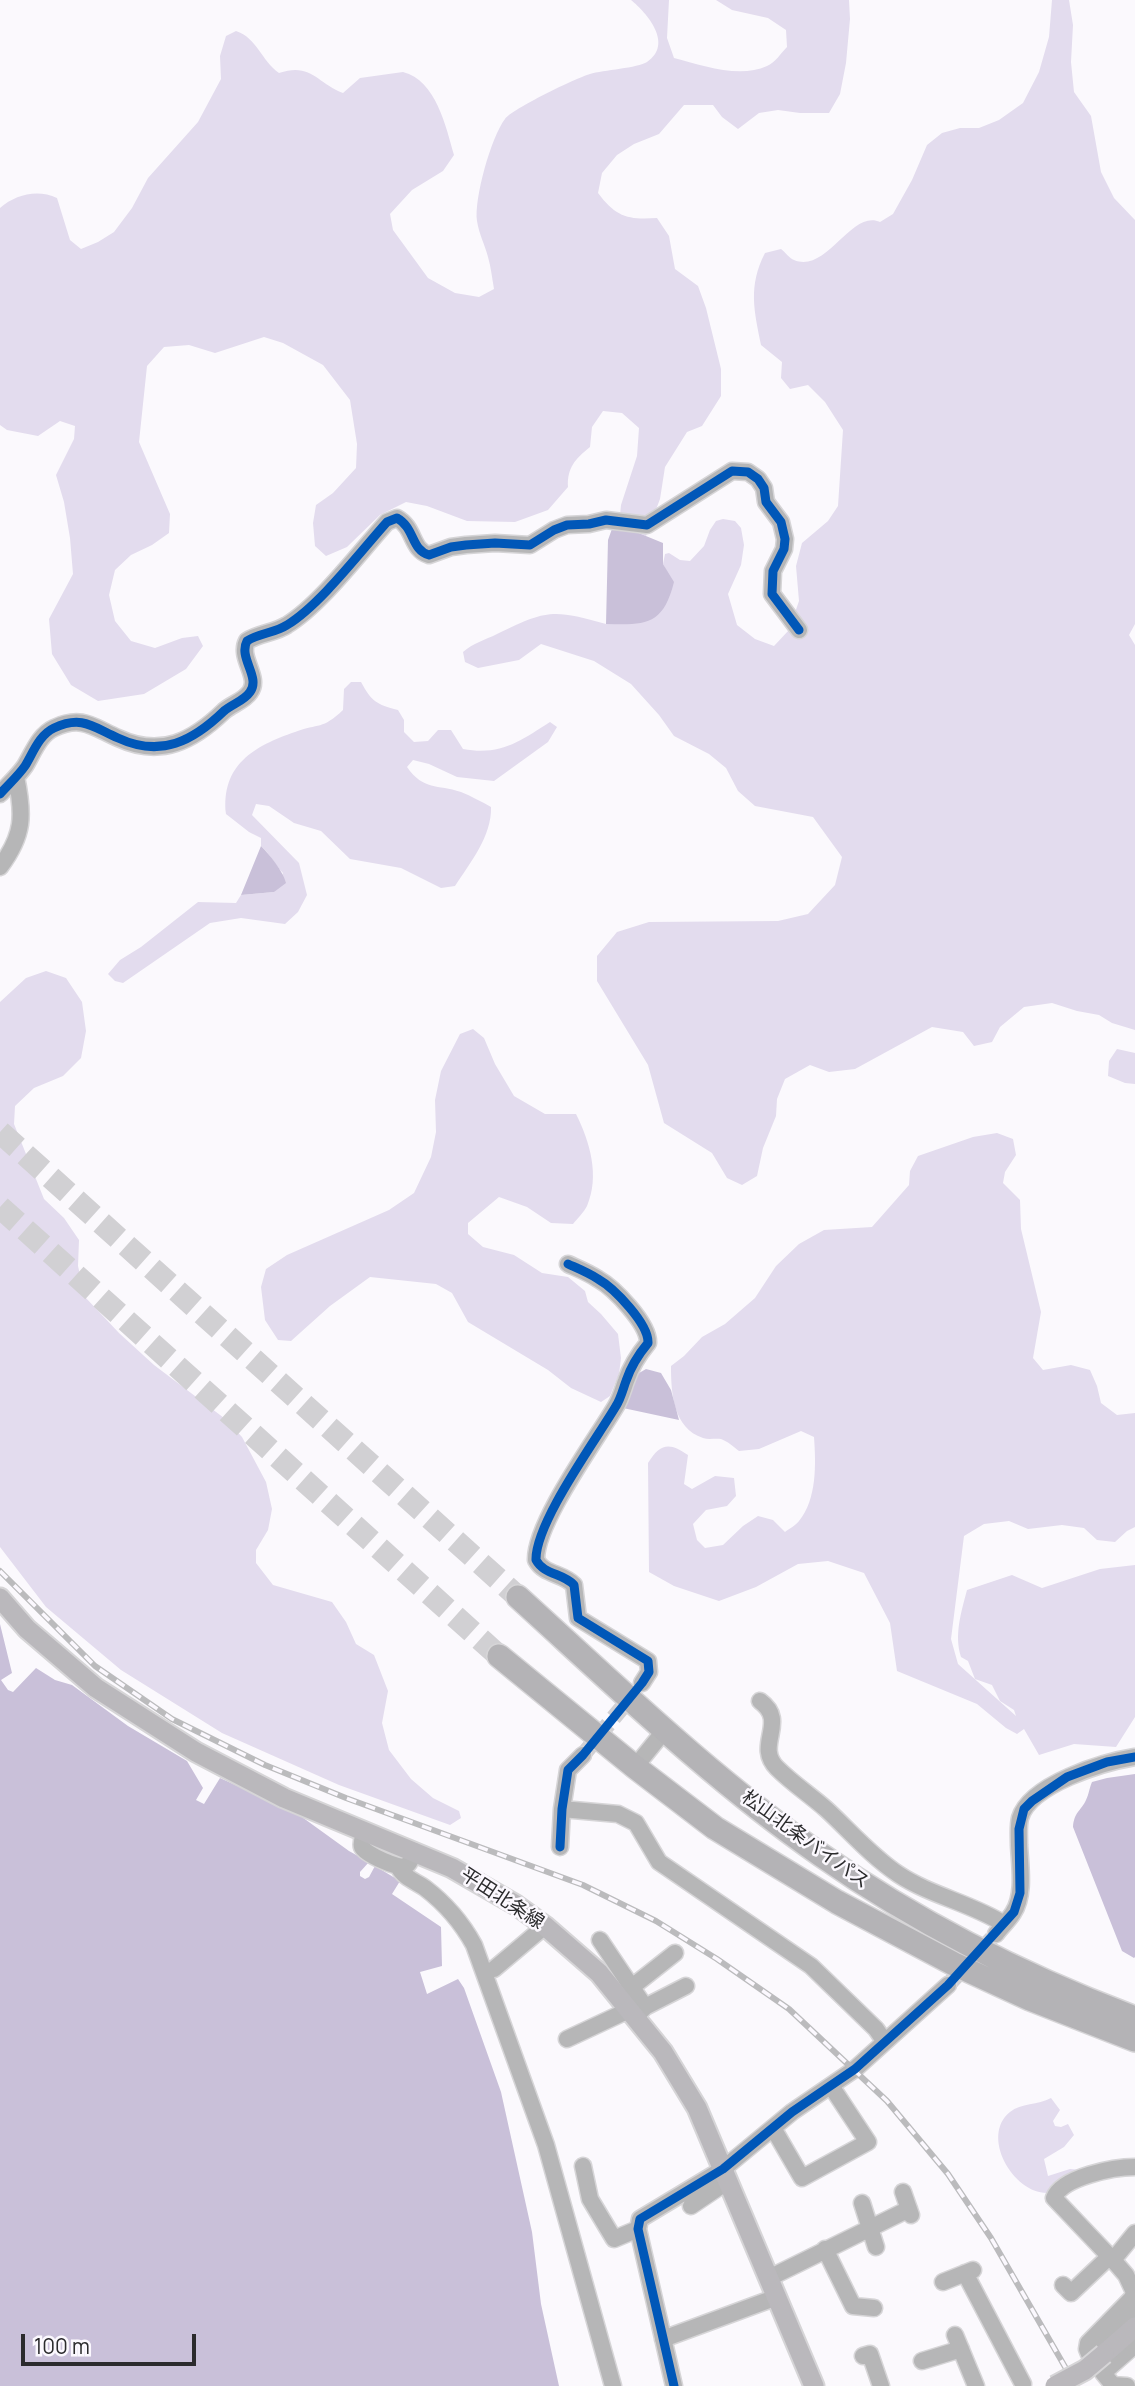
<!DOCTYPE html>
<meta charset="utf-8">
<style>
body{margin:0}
#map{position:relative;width:1135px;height:2386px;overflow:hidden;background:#fbf9fd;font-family:Manrope,sans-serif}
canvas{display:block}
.scale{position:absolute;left:21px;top:2334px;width:175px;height:32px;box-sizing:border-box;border:4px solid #2b2b2d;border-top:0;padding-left:9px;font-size:21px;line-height:24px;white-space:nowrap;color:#2b2b2d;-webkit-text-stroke:5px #fbf8fe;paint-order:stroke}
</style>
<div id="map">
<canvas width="1135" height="2386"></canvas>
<div class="scale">100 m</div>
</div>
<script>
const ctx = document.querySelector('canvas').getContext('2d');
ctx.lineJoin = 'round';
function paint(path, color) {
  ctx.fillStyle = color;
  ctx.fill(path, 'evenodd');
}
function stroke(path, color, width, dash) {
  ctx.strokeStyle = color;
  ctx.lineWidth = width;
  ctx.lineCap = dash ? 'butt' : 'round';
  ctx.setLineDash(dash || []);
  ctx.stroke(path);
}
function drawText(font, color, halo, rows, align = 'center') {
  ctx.font = font + ' Manrope,"Noto Sans JP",sans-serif';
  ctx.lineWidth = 5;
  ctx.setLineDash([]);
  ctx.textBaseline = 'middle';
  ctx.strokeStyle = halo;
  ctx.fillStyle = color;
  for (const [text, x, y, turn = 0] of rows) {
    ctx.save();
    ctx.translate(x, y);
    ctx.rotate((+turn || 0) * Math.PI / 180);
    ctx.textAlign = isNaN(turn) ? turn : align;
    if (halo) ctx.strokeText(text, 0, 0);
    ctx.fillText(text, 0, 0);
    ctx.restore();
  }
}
paint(new Path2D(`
 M631 0H669L667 38 674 58C702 65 739 79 767 66 775 63 781 53 787 47L786 30 768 18 732 10 716 0H849L850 19 846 63 840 94 829 113H800L778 110 759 113 738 129 722 117 713 105H684L659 134 634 144 617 155 602 173 598 193C616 217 628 220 657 218L669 236 675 269 698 286 706 308 721 369V396L702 426 687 432 665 467 660 499 646 536 619 525 621 505 637 456 639 428 622 413 603 411 592 427 590 447C575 459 567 468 568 487L548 510 515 522 467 521 427 506 406 502 380 515 347 547 326 556 315 546 313 523 316 505 333 493 356 468 357 444 350 400 323 365 283 343 264 337 215 353 189 345 164 347 147 366 139 442 170 514 169 533 152 545 131 555 115 570 109 595 115 621 131 641 155 648 182 638 198 636 203 646 186 669 144 694 98 701 71 685 52 654 49 619 73 574 70 538 64 502 56 475 74 439 75 426 60 421 38 436 7 430 0 425V208C16 194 38 189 57 198L70 240 81 249 98 242 114 232 132 208 148 178 198 122 221 79 220 56 226 36 236 31C257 38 261 60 279 73 311 62 317 83 343 93L360 78 403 72C436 80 446 127 454 155L443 171 412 190 390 214 393 230 428 278 455 293 479 297 494 289C492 278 491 267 488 257 485 245 479 234 477 221 474 199 491 137 505 119 512 109 576 78 590 74 603 70 638 68 647 62 674 44 647 13 631 0Z
 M1052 0H1069L1073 25 1071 62 1074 92 1091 116 1101 172 1114 198 1135 220V624L1129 635 1135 645V1030L1112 1023 1099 1015 1077 1011 1052 1003 1024 1007 1000 1027 992 1042 974 1046 963 1032 932 1027 855 1069 829 1072 810 1065 785 1079 777 1099 776 1116 763 1148 757 1176 742 1185 727 1178 712 1153 664 1123 648 1065 597 981V956L617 932 649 922 778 921 808 914 835 885 842 857 813 817 755 806 738 791 726 768 709 754 674 736 659 715 631 684 594 661 541 644 519 660 478 668 465 662 463 652C473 643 485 640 497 634 547 610 552 609 606 624L669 576 663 564 665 554 669 553 680 560 690 561 704 546 710 530 716 521 723 519 735 521 741 528 744 545 741 565 728 594 737 625 755 639 774 646 789 630 799 601 796 566 802 543 828 521 838 506 843 430 825 402 808 385 790 389 781 378 782 362 761 345C754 310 748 286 765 253L781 249C785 252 790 259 794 260 827 274 851 209 880 222L893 214 912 180 927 145 942 133 960 128H979L999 120 1023 103 1039 72 1049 37Z
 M351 682H361C372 702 376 704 398 710L404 720V732L414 742 428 741 438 730H451L463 749C501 756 520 741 550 722L557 727 548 742 494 781 457 777 429 764 413 760 407 767C424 791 437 784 461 792 471 796 482 802 491 807 492 836 470 863 455 886L441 888 401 868 350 859 321 831 294 823 269 806 256 804 252 815 299 863 307 895 298 912 285 924 241 918 210 923 123 983 115 981 108 974 120 960 141 947 198 902 236 903 241 895 274 892 283 873C274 864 271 855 261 846V838L249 832 226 814C221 765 254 746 295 732 319 723 322 730 343 710L344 689Z
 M46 971 66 978 82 1002 86 1031 81 1058 63 1076 34 1088 15 1106 14 1124 44 1199 64 1218 79 1240 78 1266 85 1297 119 1333 154 1365 224 1418 242 1437 266 1482 272 1509 268 1530 256 1550V1563L273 1585 332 1602 346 1622 356 1644 374 1655 388 1691 382 1723 389 1750 411 1779 433 1798 459 1811 461 1818 450 1825 339 1785 222 1733 121 1670 46 1607 0 1547V1002L26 978Z
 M473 1029 484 1038 495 1064 514 1096 545 1114H576C590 1142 600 1176 587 1206 584 1212 577 1219 573 1224L551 1223 527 1207 499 1197 468 1223V1234L483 1247 514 1255 542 1273 568 1277 585 1291 588 1302 601 1314 618 1334 621 1358 619 1374 610 1396 601 1402 571 1388 548 1370 468 1322 452 1293 436 1284 370 1277 330 1306 291 1341 278 1340 265 1320 261 1287 266 1269 287 1255 389 1210 414 1193 431 1157 436 1132 435 1100 441 1071 460 1034Z
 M1117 1049 1135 1053V1084L1125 1083 1108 1076 1109 1061Z
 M997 1133 1013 1139 1016 1155 1005 1172 1003 1183 1020 1200 1021 1229 1041 1312 1033 1358 1043 1370 1071 1365 1090 1370 1097 1386 1101 1403 1117 1415 1135 1413V1527L1127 1531 1115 1542 1097 1540 1084 1528 1062 1525 1028 1529 1009 1521 984 1524 964 1536 951 1639 958 1664 1016 1716 1014 1710 1000 1701 992 1685 975 1679 968 1661 961 1657C954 1635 961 1613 967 1590L1012 1575 1042 1588 1100 1569 1135 1565V1717L1116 1747 1074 1744 1039 1755 1024 1729 1017 1734 1006 1728 977 1704 897 1671 890 1623 864 1573 828 1561 798 1564 756 1587 719 1601 674 1586 649 1572 648 1463C660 1443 670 1442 688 1455L684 1484 692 1489 715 1476 734 1478 736 1496 727 1506 706 1510 693 1524 697 1540 705 1548 723 1545 743 1526 758 1516 773 1520 785 1532C789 1529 796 1525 799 1521 817 1499 816 1464 814 1437L801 1431 759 1449 739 1451C734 1447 727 1441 721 1439 715 1438 709 1440 703 1438 673 1428 671 1393 671 1366L684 1356 702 1337 725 1324 755 1298 776 1266 799 1244 824 1230 872 1227 909 1185 910 1171 918 1156 973 1137Z
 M1051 2098 1060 2110 1053 2121 1055 2126 1061 2127 1068 2124 1074 2135 1064 2147 1044 2159 1048 2176 1070 2169 1081 2170 1047 2193C1013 2193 980 2136 1010 2112 1021 2103 1038 2105 1051 2098Z`), '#e3dcee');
paint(new Path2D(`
 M619 525 663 543V564L674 582C663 626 645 625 606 624L608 540 613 526Z
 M261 846C270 855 283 871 286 883L274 892 241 895Z
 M646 1369 661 1373 671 1390 679 1420 623 1408 634 1376Z
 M0 1624 12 1673 1 1680 8 1690 13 1692 36 1668 55 1680 72 1685 128 1726 187 1761 203 1788 196 1800 204 1804 220 1778 295 1812 349 1851 369 1862 360 1872V1876L365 1879 369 1877 375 1866 400 1881 392 1894 441 1927 442 1966 420 1972 427 1994 458 1979 464 1988 501 2092 532 2232 541 2304 559 2386H0Z
 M1135 1774V1957L1134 1958 1122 1951 1073 1827C1074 1812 1081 1811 1086 1800 1089 1794 1089 1789 1092 1782L1107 1778Z`), '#c9c0d9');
stroke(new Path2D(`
 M583 1755 634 1693
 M948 1985 996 1934`), '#d1d0d3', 16, [16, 8]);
stroke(new Path2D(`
 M0 1132 518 1597
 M0 1207 499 1656`), '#d1d0d3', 23, [23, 11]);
const minor = new Path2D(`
 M0 794C8 785 18 776 25 766 33 753 39 735 54 728 82 715 93 727 118 738 161 758 193 741 224 711 232 704 244 701 250 692 261 677 238 658 247 641 259 633 275 633 287 625 320 605 360 552 387 522L397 518C415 528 411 550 429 555L451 547 466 545 495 543 530 545 554 530 567 525 589 524 606 520 647 525 732 471 748 472 758 479 764 488 766 502 781 522 785 539 784 549 773 571 772 594 799 630
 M0 867C24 835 24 815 16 777
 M568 1264C579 1269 589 1273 598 1279 614 1288 649 1324 648 1343 638 1355 631 1366 626 1381 623 1389 621 1398 616 1406 596 1440 535 1523 536 1560 544 1575 563 1573 574 1585L578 1618 648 1661 649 1672 642 1683
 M760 1701C789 1722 754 1745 777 1768 792 1783 810 1795 826 1809 849 1830 871 1856 898 1874 931 1896 971 1903 1004 1924
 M635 1767 665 1730
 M562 1809 618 1814 636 1823 659 1862 811 1966 876 2029 885 2042
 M365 1831C364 1836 360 1842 362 1847 365 1854 400 1870 406 1866 411 1863 412 1856 414 1851
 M560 1847 562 1809 568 1770 583 1755
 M399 1868C404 1878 417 1882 425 1888 446 1904 462 1923 474 1945L546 2145 613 2386
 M996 1934C1001 1927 1008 1921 1013 1913 1025 1895 1020 1866 1019 1845 1019 1836 1018 1826 1020 1818 1030 1784 1104 1762 1135 1757
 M600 1940 645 2007 635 2017
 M494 1969 545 1926
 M632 1987 675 1953
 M645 2007 686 1986
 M567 2039 629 2010
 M773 2128 802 2178 868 2142 831 2086
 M583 2166 590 2199 614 2239 638 2229
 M1135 2167C1114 2167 1062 2177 1054 2198L1113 2260 1126 2275 1134 2292 1132 2298 1088 2343 1087 2349 1089 2354 1113 2334 1135 2311
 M903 2192 911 2215
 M862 2203 876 2247
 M691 2206 728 2181
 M825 2249 853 2306 874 2308
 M1113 2260 1135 2233
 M965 2273 1023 2384
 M769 2278 909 2209
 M943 2282 973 2270
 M1063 2285 1071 2293 1110 2256
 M955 2335 976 2386
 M663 2339 777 2297
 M863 2356 870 2354 881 2386
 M922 2361 961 2349
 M674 2386 638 2229 640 2219 723 2169 792 2112 855 2069 948 1985
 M1127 2386 1113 2385 1103 2373 1135 2345`);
const major = new Path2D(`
 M0 1598 27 1629 96 1688 196 1752 284 1798 452 1868 516 1905 545 1926 599 1973 663 2052 697 2108 814 2386
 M1104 2354 1135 2327`);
const highway = new Path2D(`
 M518 1597C616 1686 712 1779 821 1855 918 1923 1023 1976 1135 2018
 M499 1656 635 1767 715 1828 837 1902 954 1964 1030 1999 1135 2040`);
stroke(minor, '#d6d5d7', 19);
stroke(major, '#d6d5d7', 23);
stroke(highway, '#d6d5d7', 26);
stroke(minor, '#b6b6b7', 16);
stroke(major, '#bab8bc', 19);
stroke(highway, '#b4b3b6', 23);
const rail = new Path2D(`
 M0 1571 95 1666 172 1719 265 1765 346 1798 583 1885 656 1921 717 1959 789 2009 887 2101 948 2174 991 2238 1076 2386`);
stroke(rail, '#bbbbbd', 6);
stroke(rail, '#fbf8fe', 3.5, [10]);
const majorBridge = new Path2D(`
 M1055 2386 1085 2370 1104 2354`);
stroke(majorBridge, '#d6d5d7', 23, []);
stroke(majorBridge, '#bab8bc', 19);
stroke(new Path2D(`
 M0 794C8 785 18 776 25 766 33 753 39 735 54 728 82 715 93 727 118 738 161 758 193 741 224 711 232 704 244 701 250 692 261 677 238 658 247 641 259 633 275 633 287 625 320 605 360 552 387 522L397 518C415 528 411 550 429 555L451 547 466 545 495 543 530 545 554 530 567 525 589 524 606 520 647 525 732 471 748 472 758 479 764 488 766 502 781 522 785 539 784 549 773 571 772 594 799 630
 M560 1847 562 1809 568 1770 583 1755 642 1683 649 1672 648 1661 578 1618 574 1585C563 1573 544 1575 536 1560 535 1523 596 1440 616 1406 621 1398 623 1389 626 1381 631 1366 638 1355 648 1343 649 1324 614 1288 598 1279 589 1273 579 1269 568 1264
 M674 2386 638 2229 640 2219 723 2169 792 2112 855 2069 948 1985 1014 1912 1020 1893 1019 1829 1024 1809 1032 1801 1067 1777 1107 1762 1135 1757`), '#0057b8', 9);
drawText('19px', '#2b2b2d', '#fbf8fe', [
 ["松山北条バイパス",805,1840,36],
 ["平田北条線",502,1899,33]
]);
</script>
